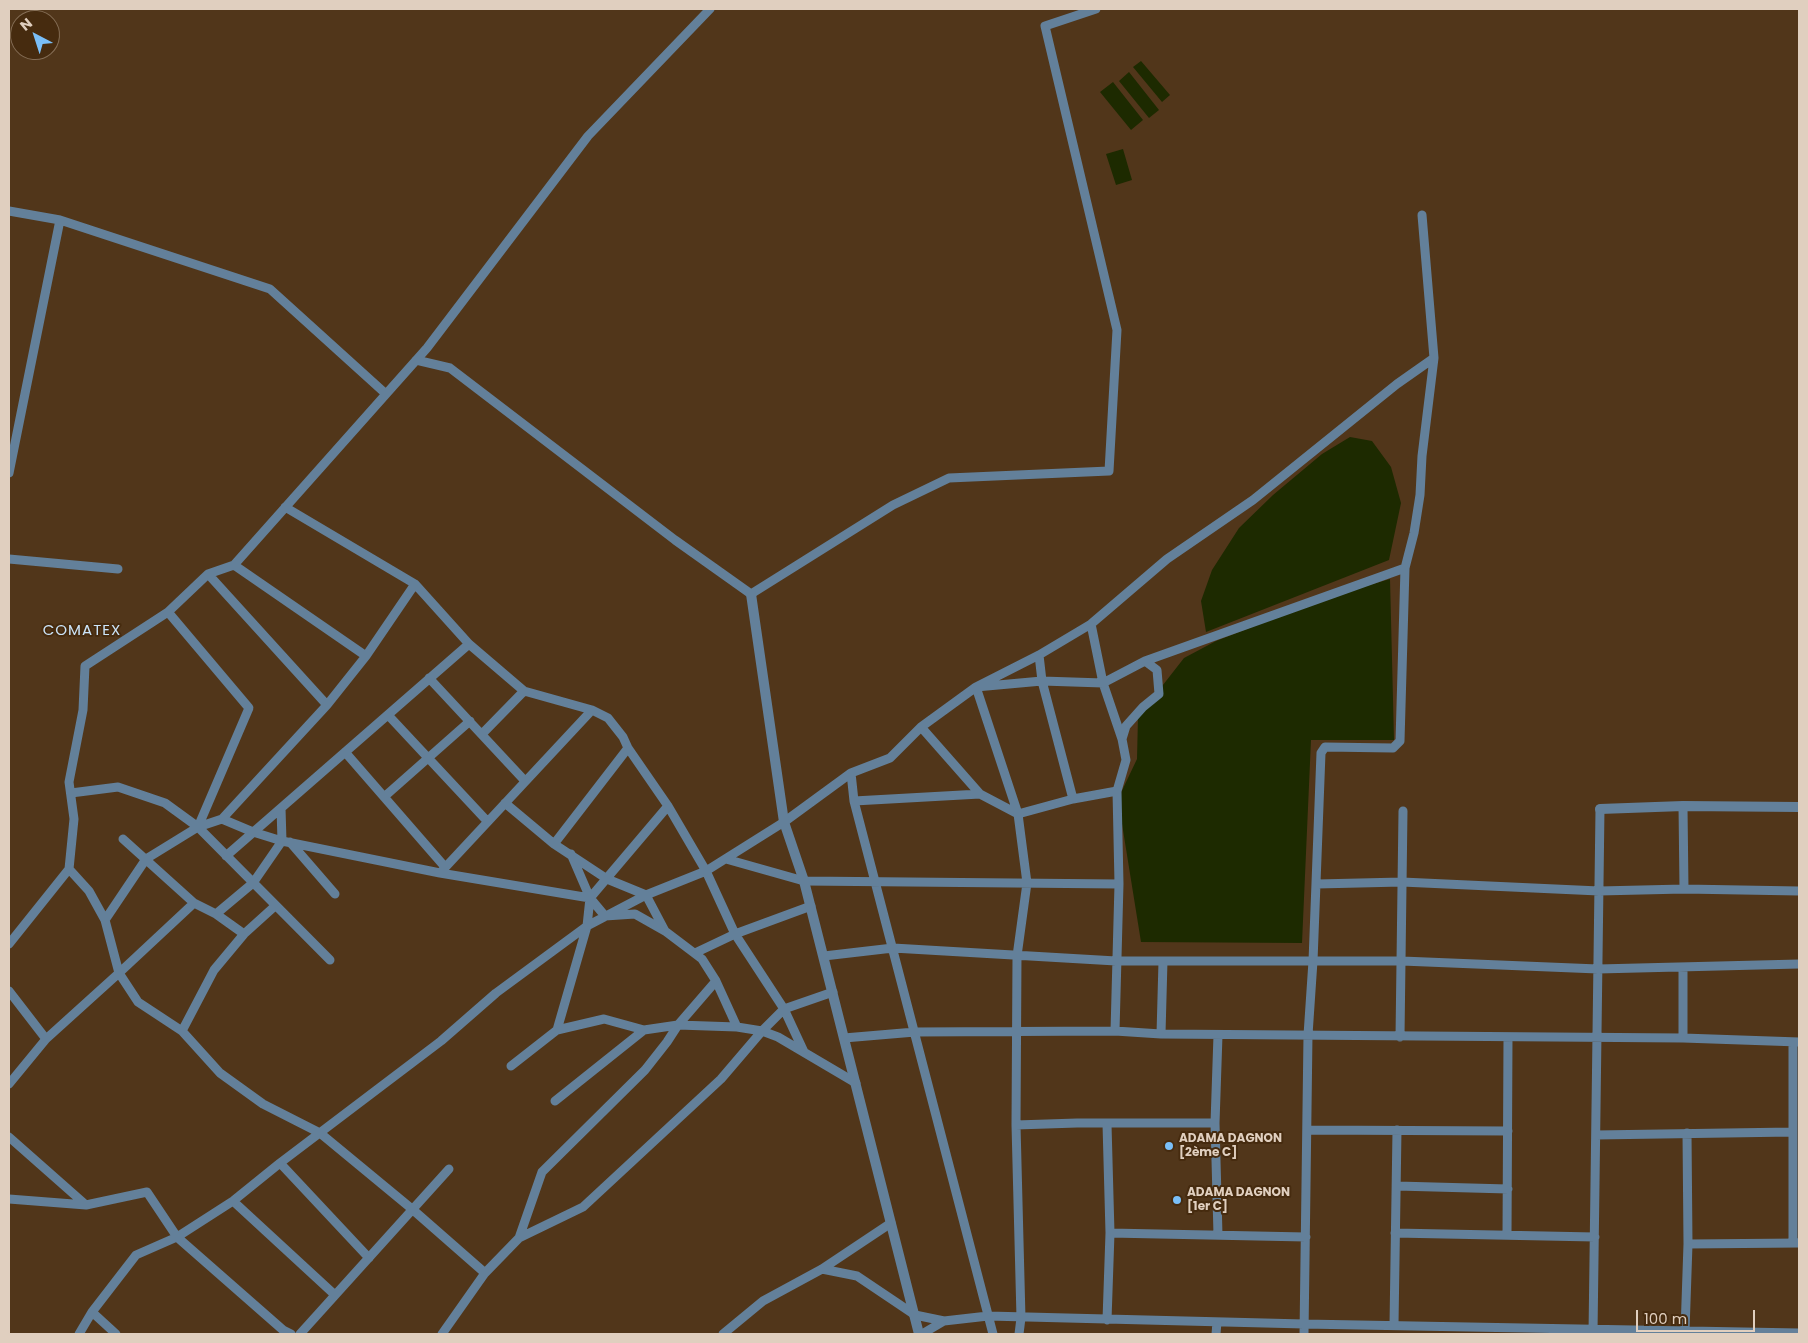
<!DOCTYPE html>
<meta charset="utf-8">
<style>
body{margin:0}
#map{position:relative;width:1808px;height:1343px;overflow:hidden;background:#51361a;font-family:Poppins,sans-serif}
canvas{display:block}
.frame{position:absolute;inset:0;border:10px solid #e0cfbf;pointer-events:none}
.north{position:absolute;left:10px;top:10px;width:50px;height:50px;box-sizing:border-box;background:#462b0f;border:1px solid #846d55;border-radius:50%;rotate:320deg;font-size:14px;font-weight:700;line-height:20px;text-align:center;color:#e0cfbf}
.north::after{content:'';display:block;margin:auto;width:18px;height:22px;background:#7abff8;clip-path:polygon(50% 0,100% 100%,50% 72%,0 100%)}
.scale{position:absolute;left:1636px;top:1310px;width:119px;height:22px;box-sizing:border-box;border:2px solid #e0cfbf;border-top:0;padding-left:6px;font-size:15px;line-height:18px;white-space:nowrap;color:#e0cfbf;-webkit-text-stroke:4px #462b0f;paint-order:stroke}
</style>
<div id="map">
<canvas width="1808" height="1343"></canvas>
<div class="frame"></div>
<div class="north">N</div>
<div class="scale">100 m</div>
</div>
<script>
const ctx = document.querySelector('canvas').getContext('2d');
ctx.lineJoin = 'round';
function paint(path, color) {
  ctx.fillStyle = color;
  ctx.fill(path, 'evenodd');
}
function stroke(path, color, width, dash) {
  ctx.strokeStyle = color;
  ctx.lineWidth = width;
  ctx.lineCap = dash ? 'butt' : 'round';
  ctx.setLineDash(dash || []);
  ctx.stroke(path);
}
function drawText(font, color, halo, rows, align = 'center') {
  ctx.font = font + ' Poppins,sans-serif';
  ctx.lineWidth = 4;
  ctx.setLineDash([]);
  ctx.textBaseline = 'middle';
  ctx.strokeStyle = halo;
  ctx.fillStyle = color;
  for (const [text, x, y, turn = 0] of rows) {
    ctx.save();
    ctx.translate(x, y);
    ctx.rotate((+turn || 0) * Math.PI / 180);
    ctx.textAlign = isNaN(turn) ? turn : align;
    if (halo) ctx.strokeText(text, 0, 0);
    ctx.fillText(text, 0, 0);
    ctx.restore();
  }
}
paint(new Path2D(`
 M1141 61 1170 95 1162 102 1133 67Z
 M1129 72 1159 110 1149 118 1119 81Z
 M1113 82 1143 120 1131 130 1100 92Z
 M1123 149 1132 180 1116 185 1106 154Z
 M1350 437 1372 441 1391 467 1401 503 1389 560 1206 632 1201 601 1212 570 1239 528 1273 495 1322 454Z
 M1390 579 1394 740H1311L1302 943 1141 942 1118 799 1137 759 1138 717 1184 658 1216 641 1332 596Z`), '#1d2a00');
stroke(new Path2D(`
 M9 211 60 220 270 289 386 394
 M416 360 450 368 675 540 751 594 893 505 949 478 1109 471 1117 330 1045 26 1096 9
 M9 473 60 220
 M285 507 415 584 469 644 524 691 592 710 608 718 623 737 628 748 668 806 706 871 735 934 784 1009 804 1052
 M9 559 118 569
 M234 565 366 656
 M208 574 327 705
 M168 612 249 708 198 827
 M1091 624 1103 683 1122 739
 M1039 655 1042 681 1073 799
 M429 678 525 781
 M388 715 487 821
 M921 727 980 794 1018 814 1073 799 1117 791
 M482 734 524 691
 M345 752 445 867
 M851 773 854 801 993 1334
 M71 793 118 787 165 803 198 827 330 960
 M384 797 470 721
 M854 801 980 794
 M505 803 554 844 607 879 646 895 665 931 702 959 716 981 737 1027 762 1031 778 1037 856 1083
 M1683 806 1684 889
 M222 819 253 832 282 841 440 873 590 898 605 916 635 914 665 931
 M123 839 194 903 216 914 244 934
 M290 842 335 894
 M554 844 628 748
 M226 856 469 644
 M726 859 804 881 1119 884
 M69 869 89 891 105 920 119 973 138 1002 182 1031 220 1073 263 1104 320 1133 412 1209 485 1273
 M440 873 592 710
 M1317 884 1402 882 1599 891 1684 889 1799 891
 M590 898 668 806
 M216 914 253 883 282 841 281 808
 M105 920 146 859 198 827 222 819 327 705 366 656 415 584
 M9 944 69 869 74 819 69 782 83 710 85 666 168 612 208 574 234 565 427 348 588 136 710 9
 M695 953 735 934 811 906
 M824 956 893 948 1116 961H1402L1598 969 1799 964
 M1683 967V1038
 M9 991 46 1039
 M557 1030 587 926 590 898 571 854
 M182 1031 214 970 244 934 275 906
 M1115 1031 1119 884 1117 791 1126 760 1122 739 1126 726 1143 707 1159 694 1157 670 1145 661
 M1161 1034 1163 961
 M1400 1037 1403 811
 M844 1038 915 1032 1115 1031 1161 1034 1683 1038 1799 1042
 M511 1066 557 1030 604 1019 644 1030 678 1025 737 1027
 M9 1084 46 1039 119 973 194 903
 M555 1101 644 1030
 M1107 1124 1110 1233 1107 1320
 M1016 1125 1077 1123H1215
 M1307 1130 1508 1131
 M1596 1135 1792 1132
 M9 1137 86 1205
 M280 1163 369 1258
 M1397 1186 1508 1189
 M9 1199 86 1205 147 1192 177 1237 283 1330 291 1334
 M233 1201 335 1295
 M1110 1233 1306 1237
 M1395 1233 1595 1237
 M1218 1235 1215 1123 1218 1035
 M1507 1235 1508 1038
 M519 1238 542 1172 645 1070 667 1042 678 1025 716 981
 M1793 1243V1042
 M1688 1244 1799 1243
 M822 1269 857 1276 915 1315 944 1321 988 1316 1304 1324 1799 1333
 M92 1312 116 1334
 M1394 1325 1397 1130
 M1685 1331 1688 1244 1687 1133
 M79 1334 92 1312 136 1255 177 1237 233 1201 280 1163 441 1041 496 993 587 926 646 895 706 871 784 822 851 773 890 758 921 727 976 687 1039 655 1091 624 1167 559 1253 500 1397 384 1434 358
 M300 1334 449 1169
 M442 1334 485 1273 519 1238 583 1207 721 1079 762 1031 784 1009 833 992
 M723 1334 763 1301 822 1269 891 1223
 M922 1334 944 1321
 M1019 1334 1021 1318 1016 1125 1017 956 1027 883 1018 814 976 687 1042 681 1103 683 1145 661 1405 568
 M1216 1334 1217 1322
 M1304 1334 1308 1035 1313 961 1321 753 1325 747 1393 748 1400 741 1405 568 1414 533 1420 495 1422 456 1434 358 1422 215
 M1593 1334 1600 809`), '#63809a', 9);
stroke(new Path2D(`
 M751 594 784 822 804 881 919 1334
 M1600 809 1683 806 1799 807`), '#63809a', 10);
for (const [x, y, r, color] of [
 [1169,1146,5,"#7abff8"],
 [1177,1200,5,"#7abff8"]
]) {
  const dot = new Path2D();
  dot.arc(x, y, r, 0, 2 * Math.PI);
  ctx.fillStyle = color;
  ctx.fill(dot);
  stroke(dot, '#462b0f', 2);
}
drawText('bold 12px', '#e0cfbf', '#462b0f', [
 ["ADAMA DAGNON",1179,1139],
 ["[2ème C]",1179,1153],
 ["ADAMA DAGNON",1187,1193],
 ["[1er C]",1187,1207]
], 'left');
ctx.letterSpacing = '1px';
drawText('15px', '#cce5fa', '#462b0f', [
 ["COMATEX",82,631]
]);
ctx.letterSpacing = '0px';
</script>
